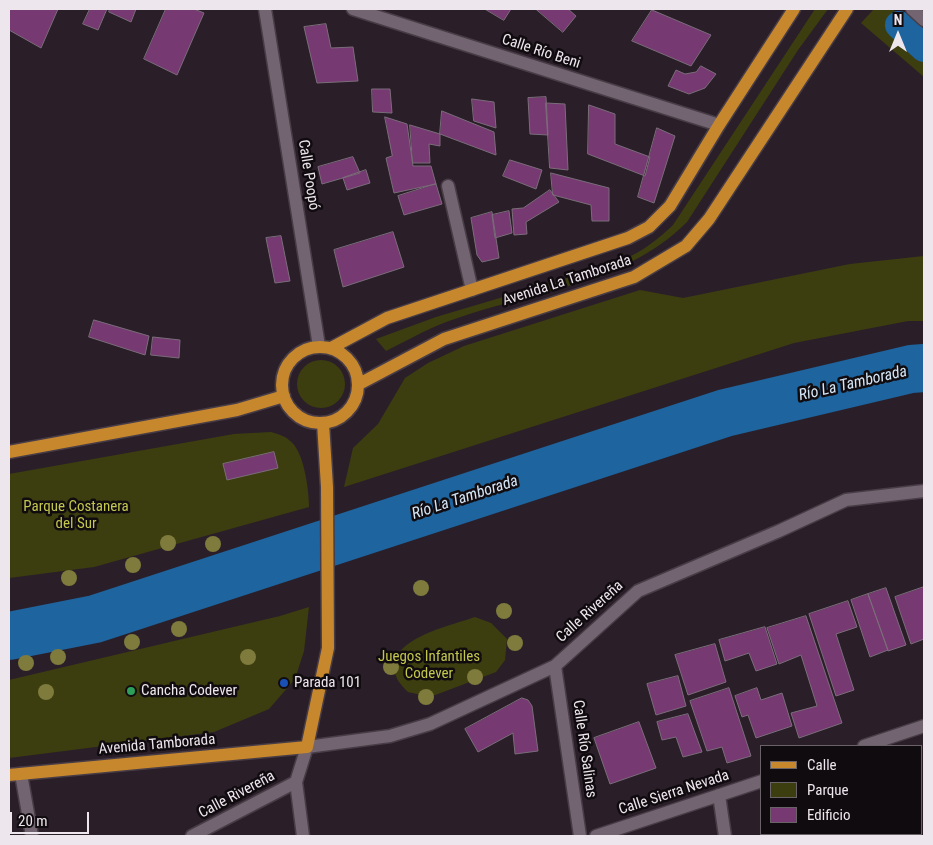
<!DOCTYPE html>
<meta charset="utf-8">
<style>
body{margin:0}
#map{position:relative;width:933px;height:845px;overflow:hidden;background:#2a1f29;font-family:"Roboto Condensed",sans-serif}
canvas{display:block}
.frame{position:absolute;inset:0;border:10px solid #eee6ed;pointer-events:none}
.legend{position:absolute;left:760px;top:745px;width:162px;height:90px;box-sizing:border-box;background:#100b0f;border:1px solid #696368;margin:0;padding:6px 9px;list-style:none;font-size:15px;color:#eee6ed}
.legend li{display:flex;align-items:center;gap:10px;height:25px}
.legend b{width:25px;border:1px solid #696368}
.north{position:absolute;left:873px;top:10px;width:50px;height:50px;-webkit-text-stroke:4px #100b0f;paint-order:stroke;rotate:0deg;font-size:14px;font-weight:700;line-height:20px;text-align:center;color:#eee6ed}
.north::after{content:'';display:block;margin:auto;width:18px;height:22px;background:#eee6ed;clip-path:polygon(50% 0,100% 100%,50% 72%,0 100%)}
.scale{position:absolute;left:10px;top:812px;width:79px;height:22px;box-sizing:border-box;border:2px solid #eee6ed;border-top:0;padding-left:6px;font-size:15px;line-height:18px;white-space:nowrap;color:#eee6ed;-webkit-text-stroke:4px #100b0f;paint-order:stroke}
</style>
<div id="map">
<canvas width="933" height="845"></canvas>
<div class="frame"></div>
<ul class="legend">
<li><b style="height:6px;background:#c6872d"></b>Calle</li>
<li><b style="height:14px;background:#3c3e0f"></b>Parque</li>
<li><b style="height:14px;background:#763972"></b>Edificio</li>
</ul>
<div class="north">N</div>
<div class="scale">20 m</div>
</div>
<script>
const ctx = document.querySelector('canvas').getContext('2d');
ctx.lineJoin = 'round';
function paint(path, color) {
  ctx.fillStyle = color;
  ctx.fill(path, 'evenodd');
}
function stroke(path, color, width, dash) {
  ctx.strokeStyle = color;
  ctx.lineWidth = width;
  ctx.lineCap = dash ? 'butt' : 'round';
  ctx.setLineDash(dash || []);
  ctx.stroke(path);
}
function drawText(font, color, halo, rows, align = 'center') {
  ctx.font = font + ' "Roboto Condensed",sans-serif';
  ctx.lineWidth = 5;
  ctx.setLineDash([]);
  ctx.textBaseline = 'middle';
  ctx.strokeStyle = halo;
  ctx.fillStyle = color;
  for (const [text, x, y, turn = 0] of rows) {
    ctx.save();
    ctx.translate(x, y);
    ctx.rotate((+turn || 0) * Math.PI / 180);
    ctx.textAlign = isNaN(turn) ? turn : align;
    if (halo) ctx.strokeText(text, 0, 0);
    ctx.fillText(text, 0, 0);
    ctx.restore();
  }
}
paint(new Path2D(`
 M815 9H828L798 50 687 222C621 289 517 292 434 327 418 334 402 343 386 351L376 339 436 317 611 265C637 255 653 244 673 225Z
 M874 9H892L924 37V77L861 23Z
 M924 256V321H908L794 343 344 487 353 448 378 424 405 378 428 363 464 346 640 290 683 298 850 264Z
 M297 384a24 24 0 1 1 48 0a24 24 0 1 1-48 0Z
 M271 432C277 434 285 436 289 440 304 450 309 490 309 507L94 567 9 578V474L234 434Z
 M309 607 304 651 295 679 269 709 214 732 9 758V680L280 616Z
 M475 617 491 623 507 639 505 660 496 672 430 697 408 692C404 688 398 682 396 676 383 639 451 626 475 617Z`), '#3c3e0f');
stroke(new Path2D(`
 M899 25 924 48`), '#1e649e', 28);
stroke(new Path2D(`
 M9 636 95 619 725 413 911 369 924 368`), '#1e649e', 48);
const building = new Path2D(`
 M9 9H58L41 48 9 30Z
 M90 9H107L98 30 83 24Z
 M110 9H136L131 22 109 12Z
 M166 9H194L204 13 177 75 144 59Z
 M485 9H511L504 20Z
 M536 9H568L576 16 563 32Z
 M652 10 711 35 691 66 632 41Z
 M326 24 331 48 353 47 358 81 317 83 304 27Z
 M701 66 716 74 705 88 689 94 668 86 676 70 685 74 696 72Z
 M372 89H390L392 113 373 112Z
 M546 97 548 135 530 134 528 98Z
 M472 99 494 102 496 128 474 121Z
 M546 103 565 104 568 170 550 168Z
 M589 105 615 114V144L650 157 645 176 588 154Z
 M442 111 494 132 496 155 440 134Z
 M385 117 407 124 413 166H431L436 184 394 193 386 158 392 156Z
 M410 125 440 134V146L429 144 430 163H413Z
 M657 128 675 136 654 203 638 197Z
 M353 157 360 173 322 184 318 167Z
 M510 160 542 170 536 189 503 176Z
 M366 170 370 183 347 190 343 178Z
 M551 173 609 188V221H592L591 205 553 195Z
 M436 184 442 204 404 215 398 196Z
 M550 190 559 202 526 222 527 234 514 235 512 209 523 208Z
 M509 211 512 233 495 238 492 215Z
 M492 212 499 258 482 262 477 255 471 218Z
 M393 232 404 267 343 287 334 250Z
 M281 236 290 281 275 283 266 238Z
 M94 320 149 336 145 355 89 337Z
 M153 337 180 340 179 358 151 355Z
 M274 452 278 468 227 480 223 464Z
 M924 587V639L911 644 895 597Z
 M886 588 906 645 888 651 868 594Z
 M868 594 888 650 870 657 851 600Z
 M848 601 857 627 836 634 854 690 836 696 809 614Z
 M806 616 842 723 799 738 791 713 817 706 801 655 779 664 767 628Z
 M765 627 777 664 756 671 749 653 725 661 719 640Z
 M715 644 726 682 688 695 675 655Z
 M678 676 686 706 656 715 647 684Z
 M729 688 751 756 727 763 722 747 707 751 690 701Z
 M757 688 761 700 782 693 792 726 756 738 748 715 742 717 735 696Z
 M522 698 528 700 532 706 538 751 515 754 513 733 478 752 465 729Z
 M688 714 702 752 683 757 676 737 662 740 657 722Z
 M639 722 656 768 610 784 594 738Z
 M769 834H822L823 836H769Z`);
paint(building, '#763972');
stroke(building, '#7b6d7a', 1);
const minor = new Path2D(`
 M265 9 319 346
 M353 9 719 125
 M912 9 924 20
 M448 186 472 290
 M555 666 580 836
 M864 746 924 726
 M21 774 32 836
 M719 795 725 836
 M192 836 296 782
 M303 836 296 782 307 747 390 736 430 724 555 666 638 591 779 531 846 500 924 491
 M596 836 762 781`);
const major = new Path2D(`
 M282 385a38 38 0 1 1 76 0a38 38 0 1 1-76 0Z
 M331 348 387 318 628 238 649 227 670 206 719 125 794 9
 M359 384 444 339 634 277 686 246 709 219 847 9
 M9 452 237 410 284 396
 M9 775 307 747 328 648 327 487 323 423`);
stroke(minor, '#483d47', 15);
stroke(major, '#483d47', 15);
stroke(minor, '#726470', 12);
stroke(major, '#c6872d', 12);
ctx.fillStyle = '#7e7b3c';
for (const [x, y] of [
 [168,543],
 [213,544],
 [133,565],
 [69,578],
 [421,588],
 [504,611],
 [179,629],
 [132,642],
 [515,643],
 [58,657],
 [248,657],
 [26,663],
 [391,667],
 [475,677],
 [46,692],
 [426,697]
]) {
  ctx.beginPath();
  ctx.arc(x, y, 8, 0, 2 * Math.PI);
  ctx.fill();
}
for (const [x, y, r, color] of [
 [284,683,5,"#1a4fb4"],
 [131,691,5,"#2e9e5b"]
]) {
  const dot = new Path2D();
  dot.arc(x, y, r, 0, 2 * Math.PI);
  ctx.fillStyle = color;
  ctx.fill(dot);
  stroke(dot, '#100b0f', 2);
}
drawText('15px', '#eee6ed', '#100b0f', [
 ["Calle Río Beni",541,52,18],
 ["Calle Poopó",308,175,81],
 ["Avenida La Tamborada",567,281,-18],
 ["Calle Rivereña",590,612,-42],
 ["Avenida Tamborada",157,745,-5],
 ["Calle Río Salinas",584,749,82],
 ["Calle Sierra Nevada",674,793,-18],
 ["Calle Rivereña",237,795,-28]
]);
drawText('15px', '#c3c74c', '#100b0f', [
 ["Parque Costanera",76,507],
 ["del Sur",76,524],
 ["Juegos Infantiles",429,657],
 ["Codever",429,674]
]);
drawText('15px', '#eee6ed', '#100b0f', [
 ["Parada 101",294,683],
 ["Cancha Codever",141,691]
], 'left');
drawText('italic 16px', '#d4e5f5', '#100b0f', [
 ["Río La Tamborada",853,384,-13],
 ["Río La Tamborada",465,498,-18]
]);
</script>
